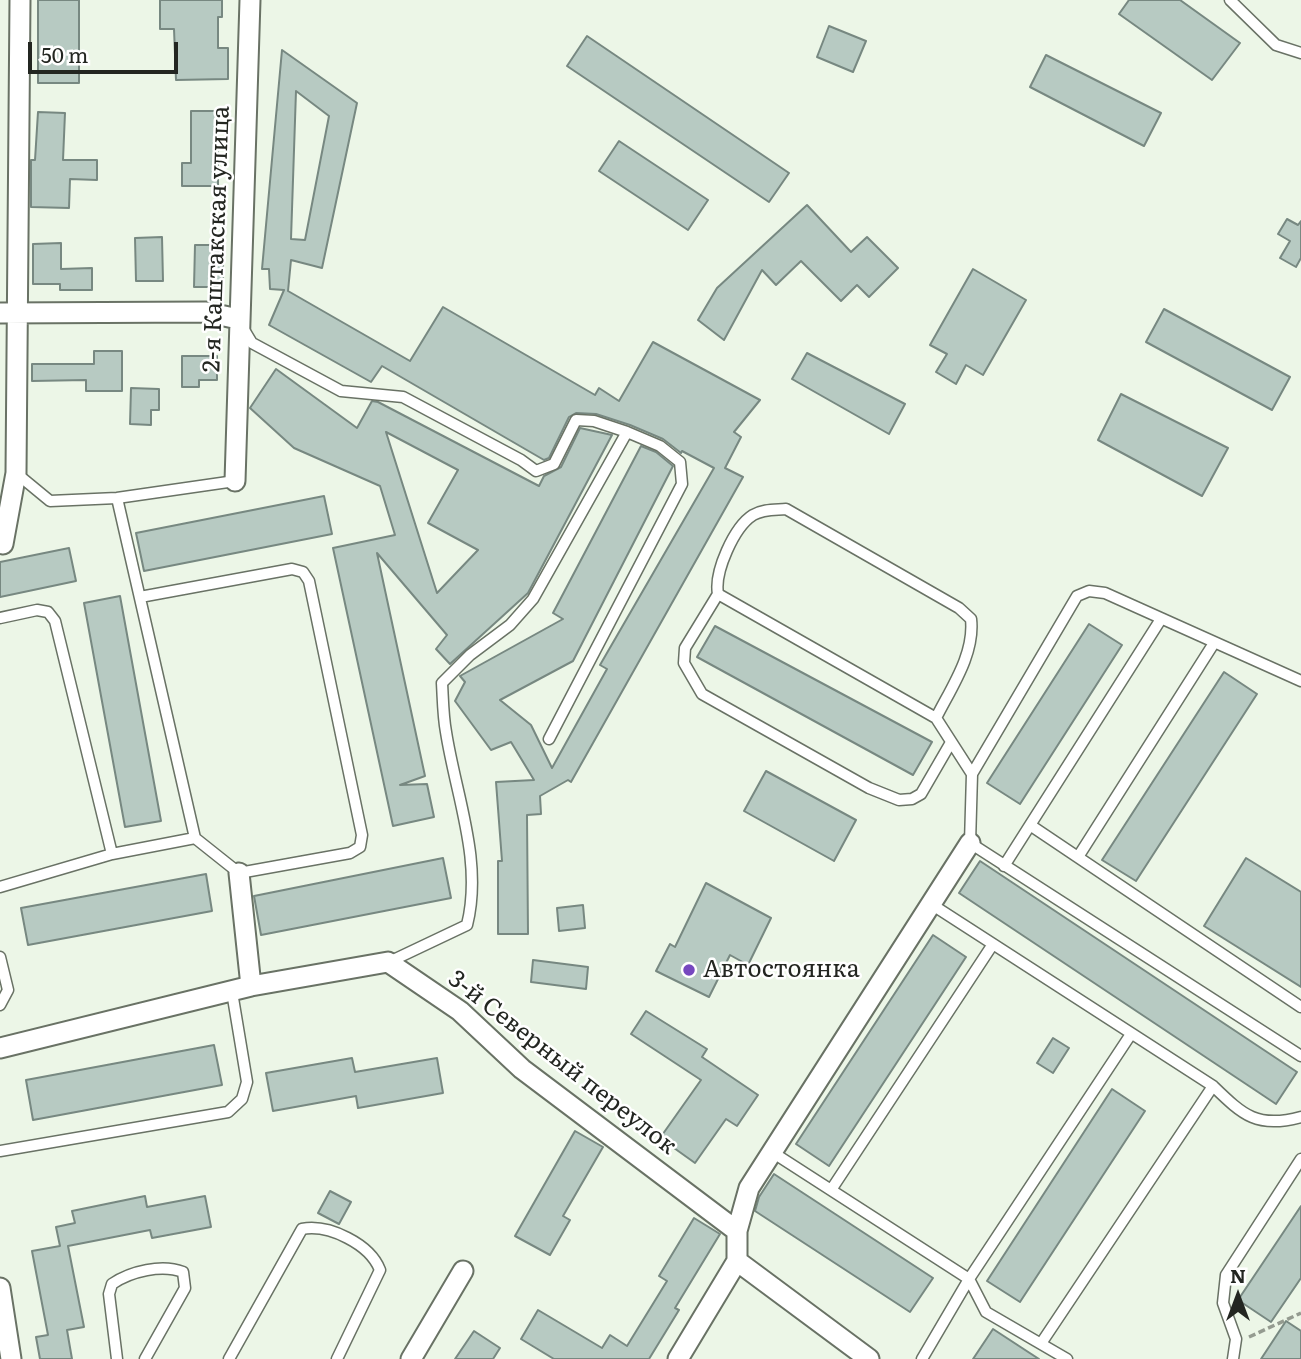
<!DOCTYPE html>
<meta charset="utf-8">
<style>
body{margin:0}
#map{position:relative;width:1301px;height:1359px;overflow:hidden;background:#ecf6e7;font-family:Literata,serif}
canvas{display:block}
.north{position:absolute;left:1203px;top:1261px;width:70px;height:70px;-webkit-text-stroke:5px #fff;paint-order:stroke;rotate:0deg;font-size:19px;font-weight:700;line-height:28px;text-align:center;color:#232621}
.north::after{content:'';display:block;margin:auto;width:24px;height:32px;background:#232621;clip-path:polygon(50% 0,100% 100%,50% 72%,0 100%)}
.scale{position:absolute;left:28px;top:42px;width:150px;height:32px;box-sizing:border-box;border:4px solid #232621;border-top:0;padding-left:9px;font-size:21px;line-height:24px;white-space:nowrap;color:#232621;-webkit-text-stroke:5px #fff;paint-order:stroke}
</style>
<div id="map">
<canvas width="1301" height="1359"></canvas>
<div class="north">N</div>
<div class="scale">50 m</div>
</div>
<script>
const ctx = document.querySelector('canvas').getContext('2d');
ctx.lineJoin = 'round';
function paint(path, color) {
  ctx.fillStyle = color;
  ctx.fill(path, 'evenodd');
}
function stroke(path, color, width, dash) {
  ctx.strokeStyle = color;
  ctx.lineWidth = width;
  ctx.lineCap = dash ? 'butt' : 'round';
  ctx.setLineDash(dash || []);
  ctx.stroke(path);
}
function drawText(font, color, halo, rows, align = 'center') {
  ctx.font = font + ' Literata,serif';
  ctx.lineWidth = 5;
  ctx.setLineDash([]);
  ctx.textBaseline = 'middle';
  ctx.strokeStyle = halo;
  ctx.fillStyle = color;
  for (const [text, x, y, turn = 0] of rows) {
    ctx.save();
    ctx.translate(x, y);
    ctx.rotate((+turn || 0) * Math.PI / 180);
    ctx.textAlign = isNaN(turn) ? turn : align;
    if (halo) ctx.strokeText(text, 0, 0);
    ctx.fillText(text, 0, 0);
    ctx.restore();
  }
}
const building = new Path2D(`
 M38 0H79V83H38Z
 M160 0H222V17H218V48H228V79L176 80 174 29H160Z
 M1129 0H1180L1240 43 1212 80 1119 14Z
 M829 26 866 41 853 72 817 57Z
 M587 36 789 173 769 202 567 66Z
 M282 50 357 103 322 268 291 260 288 291 410 361 443 307 595 395 599 388 619 401 653 342 760 400 734 432 741 437 725 468 743 477 571 782 568 780 540 796 541 814 527 815 528 934H498V861H502L496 782 534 780 511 742 491 750 455 701 465 682 460 676 563 619 553 613 641 446 656 452 673 466 573 661 500 700 531 725 552 768 607 669 600 665 714 468 682 451 681 453 663 439 630 425 596 414 576 413 569 417 549 458 544 460 382 366 371 382 269 325 284 290 270 289 269 269H262ZM296 91 329 116 305 240 291 239Z
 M1046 55 1161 113 1144 146 1030 87Z
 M191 111H218V186H182V163H191Z
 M38 112 65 113 63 160H97V180L70 179 69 208 31 207V160H35Z
 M619 141 708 200 688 230 599 171Z
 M807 205 851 252 867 237 898 268 869 297 857 285 841 301 801 261 776 285 762 270 724 340 698 320 717 288Z
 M1287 219 1298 225 1301 221V258L1296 267 1280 258 1290 241 1278 234Z
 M162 237 163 281H136L135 238Z
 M61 243V269L92 268V290H60V284H33V244Z
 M195 245H223V287H194Z
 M973 269 1026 300 983 375 966 365 956 384 936 372 947 354 930 345Z
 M1164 309 1290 377 1272 410 1146 342Z
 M94 351H122V391H86V380L32 381V364H94Z
 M807 353 905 404 889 434 792 379Z
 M182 356H217V380H199V387H182Z
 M276 369 357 428 372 401 378 402 539 486 544 476 561 467 580 428 612 435 528 593 450 664 436 649 447 635 377 553 425 776 400 785 427 784 434 817 393 826 333 548 395 535 380 486 294 448 250 408ZM386 432 458 470 428 523 478 550 437 593Z
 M131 388 159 389V410H151V425L130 424Z
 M1121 394 1228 448 1202 496 1098 440Z
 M324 496 332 534 144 571 136 533Z
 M69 548 76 581 0 597V562Z
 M120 596 161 821 125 827 84 603Z
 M1089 624 1122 645 1020 804 987 783Z
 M715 626 932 742 913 775 697 657Z
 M1224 672 1257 694 1136 881 1102 860Z
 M766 771 856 820 834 861 744 811Z
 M443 858 451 898 261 935 254 896Z
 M1246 858 1301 892V987L1204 926Z
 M980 861 1297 1072 1276 1104 959 893Z
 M206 874 212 911 28 945 21 908Z
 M706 883 771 918 748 965 730 955 709 997 656 971 670 944 675 947Z
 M583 905 585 928 559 931 557 908Z
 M933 935 966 957 829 1166 796 1144Z
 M533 960 588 967 586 989 531 982Z
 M646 1011 707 1049 702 1057 758 1095 737 1126 726 1119 695 1163 660 1138 701 1080 631 1034Z
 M1053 1038 1069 1048 1053 1073 1037 1063Z
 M214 1045 222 1085 33 1120 26 1080Z
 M352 1058 355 1072 437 1058 443 1093 358 1108 356 1096 273 1111 266 1073Z
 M1112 1089 1145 1111 1020 1302 987 1281Z
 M575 1131 603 1147 563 1216 570 1220 550 1255 515 1236Z
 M774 1174 933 1278 910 1312 755 1211 759 1197Z
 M330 1191 351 1202 339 1224 318 1213Z
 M145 1196 147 1207 205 1196 211 1227 152 1238 150 1230 68 1246 84 1327 67 1330 72 1359H40L36 1337 48 1335 32 1251 60 1246 56 1227 75 1223 72 1211Z
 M1301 1206V1278L1271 1322 1238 1300Z
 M694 1218 720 1234 675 1308 679 1310 649 1359H554L521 1339 538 1310 602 1348 610 1335 627 1346 667 1281 659 1276Z
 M1286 1321 1301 1331V1359H1261Z
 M993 1329 1039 1359H973Z
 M474 1331 500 1348 493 1359H455Z`);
paint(building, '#b7cac2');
stroke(building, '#778881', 2);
const service = new Path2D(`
 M1230 0 1276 45 1301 53
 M243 328 252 343 341 391 403 397 521 460 536 471 554 464 576 420 594 421 627 432
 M16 473 50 501 117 498 235 481
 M117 498 195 838
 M718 594 685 648 684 663 702 694 869 788 899 800 912 799 921 794 950 744
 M0 618 37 610 48 612 55 621 112 854
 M1301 681 1105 593 1089 591 1077 596 972 774 970 843 1301 1056
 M936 718C951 688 975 654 971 619L959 608 786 509C775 510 763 509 753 515 734 527 714 572 718 594L936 718 972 774
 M1030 825 1301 1007
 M1078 857 1214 643
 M1004 866 1161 619
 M0 887 112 854 195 838 239 873 350 853 360 847 362 835 309 581 303 572 292 569 140 597
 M931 904 1213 1086C1243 1115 1257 1129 1301 1117
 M0 957 8 990 0 1005
 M389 962 467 925C483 861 456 796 446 732 443 716 443 700 442 683L470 655 510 625 533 599 627 432 660 446 680 462 682 484 549 739
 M0 1151 228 1112 242 1099 247 1082 232 992
 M772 1152 969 1279 922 1359
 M831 1190 993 944
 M1042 1342 1213 1086
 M117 1359 109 1294 112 1284C131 1271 162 1264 183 1272L185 1288 145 1359
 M229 1359 302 1229C329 1224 370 1244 380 1270L337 1359
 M1067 1359 986 1312 969 1279 1131 1034
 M1233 1359 1236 1339 1223 1303 1226 1275 1301 1159`);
const minor = new Path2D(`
 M0 313 206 312 238 319
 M235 481 250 0
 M3 544 16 473 20 0
 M239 873 251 986
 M0 1048 251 986 388 962 460 1011 522 1069 737 1231
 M737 1261 869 1359
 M0 1288 11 1359
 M411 1359 463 1271
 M678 1359 737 1261V1231L749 1188 970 843`);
stroke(service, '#697265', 13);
stroke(minor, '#697265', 23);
stroke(new Path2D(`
 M1249 1337 1301 1313`), '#949b90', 3.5, [7, 3.5]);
stroke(service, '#fff', 10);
stroke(minor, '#fff', 19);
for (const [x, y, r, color] of [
 [689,970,7,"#7647bf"]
]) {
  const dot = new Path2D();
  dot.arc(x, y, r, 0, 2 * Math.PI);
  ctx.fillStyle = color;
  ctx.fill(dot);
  stroke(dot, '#fff', 2.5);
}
drawText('24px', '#232621', '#fff', [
 ["2-я Каштакская улица",217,239,-88],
 ["3-й Северный переулок",562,1063,38]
]);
drawText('24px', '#232621', '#fff', [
 ["Автостоянка",703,970]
], 'left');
</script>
